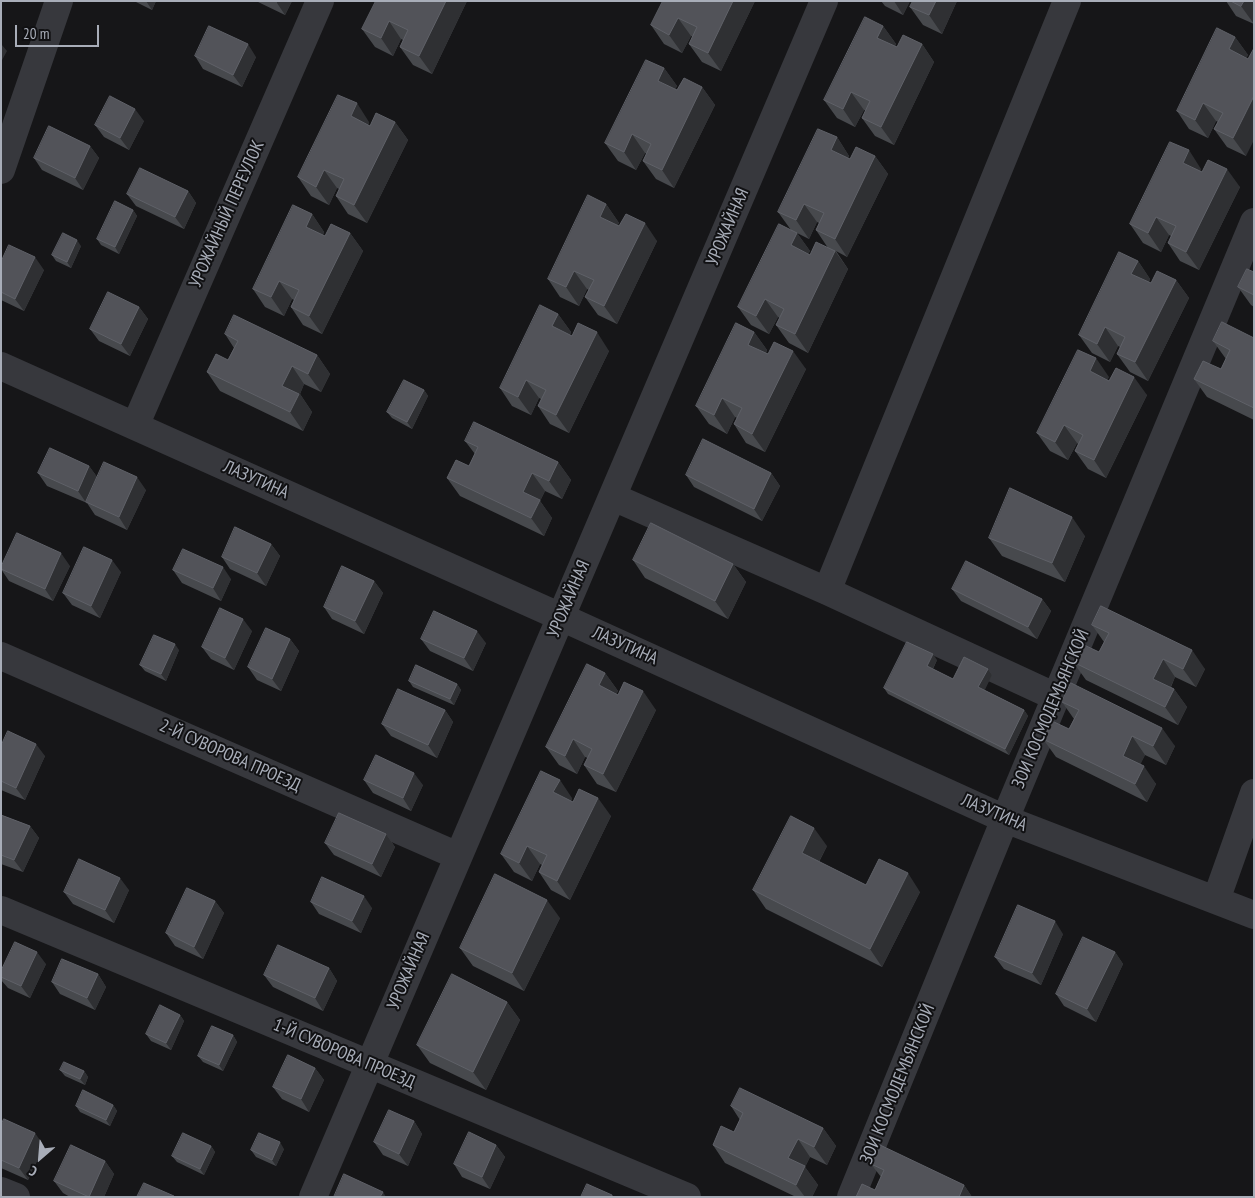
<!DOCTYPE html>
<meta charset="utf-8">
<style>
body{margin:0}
#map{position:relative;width:1255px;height:1198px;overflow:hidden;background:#161618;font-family:"PT Sans Narrow",sans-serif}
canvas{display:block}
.frame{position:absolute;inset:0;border:2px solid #a8adb8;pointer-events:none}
.north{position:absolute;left:15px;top:1133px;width:50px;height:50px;-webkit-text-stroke:4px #111113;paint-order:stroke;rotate:207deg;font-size:14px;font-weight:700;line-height:20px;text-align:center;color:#a8adb8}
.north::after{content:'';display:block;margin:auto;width:18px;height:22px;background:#a8adb8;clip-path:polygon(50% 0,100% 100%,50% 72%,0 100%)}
.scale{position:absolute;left:15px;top:25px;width:84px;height:22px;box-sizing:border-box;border:2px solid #a8adb8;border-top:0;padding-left:6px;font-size:15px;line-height:18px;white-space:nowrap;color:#a8adb8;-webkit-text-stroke:4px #111113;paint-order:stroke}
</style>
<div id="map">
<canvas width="1255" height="1198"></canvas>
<div class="frame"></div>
<div class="north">С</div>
<div class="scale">20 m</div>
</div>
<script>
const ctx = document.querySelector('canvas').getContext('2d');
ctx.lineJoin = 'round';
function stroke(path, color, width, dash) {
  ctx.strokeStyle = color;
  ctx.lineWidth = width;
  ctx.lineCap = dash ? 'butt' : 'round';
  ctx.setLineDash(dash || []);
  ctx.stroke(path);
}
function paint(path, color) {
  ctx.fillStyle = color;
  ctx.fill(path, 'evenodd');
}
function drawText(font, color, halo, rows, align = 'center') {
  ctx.font = font + ' "PT Sans Narrow",sans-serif';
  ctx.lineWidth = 4;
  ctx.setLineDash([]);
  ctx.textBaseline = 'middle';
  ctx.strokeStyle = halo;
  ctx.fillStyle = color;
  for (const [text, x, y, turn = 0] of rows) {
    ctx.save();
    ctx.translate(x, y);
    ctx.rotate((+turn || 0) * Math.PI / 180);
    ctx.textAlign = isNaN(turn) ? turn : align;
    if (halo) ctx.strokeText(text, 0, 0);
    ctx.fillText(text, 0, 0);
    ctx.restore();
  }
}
stroke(new Path2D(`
 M1 170 59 1
 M1 366 561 617 1005 819 1254 915
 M135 426 320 1
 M613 497 827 591 1056 697
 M827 591 1067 1
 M1 656 458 856
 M1216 900 1254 793
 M1 910 687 1197
 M1 1191 16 1197
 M313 1197 824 1
 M851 1197 1005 819 1254 222`), '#37383d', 28);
paint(new Path2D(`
 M134 1H156L152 10Z
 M256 1H292L285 15Z
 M376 1H467L432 74 413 65 400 47 403 40 401 39 393 56 375 47 362 29Z
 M663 1H755L721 71 702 62 689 44 693 37 691 36 682 53 664 44 651 25Z
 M881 1H910L903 15 885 6Z
 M913 1H957L942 34 923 25 910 7Z
 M1226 1H1254V24L1236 16Z
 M883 26 896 44 895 46 897 47 922 44 934 62 894 145 875 136 862 118 866 111 864 110 855 127 837 118 824 100Z
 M1235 37 1248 55 1246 58V156L1227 147 1214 129 1218 122 1216 121 1208 138 1189 129 1177 111Z
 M195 56 256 57 242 87 203 69Z
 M664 68 677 86 675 89 677 90 702 87 715 105 674 188 656 179 643 161 647 154 645 153 636 170 618 161 605 143Z
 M144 121 129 150 104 137 95 125Z
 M369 122 368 125 370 126 395 122 408 140 367 223 348 214 336 196 339 189 337 188 329 205 311 196 298 177Z
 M837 137 849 156 848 158 850 159 875 156 888 174 847 257 836 251 848 269 808 353 789 343 776 325 780 318 778 317 769 334 751 325 738 307 791 230 778 212ZM817 222 819 223 816 230 828 248 810 255 808 254 810 251 797 233 809 239Z
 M90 146 99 158 83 190 42 170 34 158Z
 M1201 169 1200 171 1240 187 1199 270 1180 261 1168 243 1171 236 1169 235 1161 252 1143 243 1130 224Z
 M188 191 196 203 184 229 136 206 127 194Z
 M606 204 619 223 617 225 657 241 617 324 598 315 585 297 589 290 587 289 579 306 560 297 548 279Z
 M133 210 137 216 119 254 101 245 97 239Z
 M312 214 324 232 323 235 325 236 350 233 363 251 322 334 303 325 291 307 294 300 292 299 284 316 265 307 253 289Z
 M81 246 71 268 56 261 52 255Z
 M1138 261 1150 279 1149 282 1151 283 1176 280 1189 298 1148 381 1130 372 1117 354 1120 347 1118 346 1110 362 1092 353 1079 335Z
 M1 262 44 270 24 311 1 300Z
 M1254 272V307L1251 305 1238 287Z
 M139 307 148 319 130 356 99 341 90 329Z
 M558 314 571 332 570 335 609 351 569 433 550 424 538 406 541 399 539 398 531 415 512 406 500 388Z
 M754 332 767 350 766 353 806 369 765 452 746 443 734 424 737 418 735 417 727 434 709 424 696 406Z
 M225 334 317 355 330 374 321 392 304 384 300 394 312 412 303 431 220 391 207 372 228 360 234 348Z
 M1254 338V420L1207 397 1194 379 1221 369 1226 359 1213 341Z
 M1109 377 1107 380 1147 395 1106 478 1088 469 1075 451 1078 444 1077 443 1068 460 1050 451 1037 433Z
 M424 390 428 396 412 429 392 418 387 412Z
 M465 441 558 462 571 480 562 499 545 491 540 501 552 518 544 536 460 496 447 478 469 466 475 454Z
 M89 466 97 477 146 490 127 530 95 515 87 503 47 486 38 473Z
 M771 473 780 486 762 521 694 487 686 475Z
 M1085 536 1065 582 1002 556 989 538Z
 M271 544 280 556 266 586 230 569 222 557Z
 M633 560 733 564 746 582 728 619 645 578Z
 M70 566 53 601 9 581 1 569V567Z
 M173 570 231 579 221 601 182 583Z
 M121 572 100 618 72 605 63 593Z
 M374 581 383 593 364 634 332 619 324 607Z
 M952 589 1042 599 1051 611 1037 639 961 601Z
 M1092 625 1205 669 1196 687 1175 677 1171 687 1174 689 1187 707 1178 725 1086 680 1073 662 1099 652 1104 642Z
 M252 631 234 670 211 659 202 647Z
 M290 639 299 651 281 691 257 680 248 667Z
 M421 639 486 643 473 671 430 651Z
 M179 650 166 681 145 671 140 665Z
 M937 660 933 669 953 679 988 669 992 675 984 690 1024 710 1028 716 1009 755 888 694 884 688Z
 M605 673 618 691 616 694 656 710 616 792 597 784 584 765 588 758 585 757 577 774 559 765 546 747Z
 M409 681 457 684 461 690 454 705 413 687Z
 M1062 702 1175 746 1166 765 1145 755 1140 764 1156 784 1147 802 1056 757 1043 739 1069 729 1074 719Z
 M445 710 453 722 437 758 391 736 382 724Z
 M1 746 45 756 25 800 1 790Z
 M364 780 423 785 411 811 373 793Z
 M572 798 571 801 611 816 570 900 551 890 539 872 542 865 540 864 532 881 514 872 501 854Z
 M1 815 30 826 39 838 23 872 1 864Z
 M386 834 395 847 381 877 334 855 325 843Z
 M827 846 819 862 866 885 920 892 882 967 766 909 753 890Z
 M129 890 114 923 73 904 64 892Z
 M215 901 224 913 203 959 175 946 166 933Z
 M311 902 372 908 361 933 319 914Z
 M560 918 524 991 473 966 460 948Z
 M1063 934 1041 985 1004 969 995 957Z
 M1115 952 1123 964 1096 1022 1064 1006 1056 994Z
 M46 964 30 998 8 988 1 980V971Z
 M329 968 337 981 323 1011 273 987 264 975Z
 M98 974 106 987 95 1010 60 994 52 982Z
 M507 1002 520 1020 486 1090 430 1063 417 1045Z
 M180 1015 184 1021 171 1050 151 1041 146 1034Z
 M233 1035 237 1042 223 1071 203 1062 198 1056Z
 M315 1068 324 1080 309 1112 282 1099 273 1087Z
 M60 1070 84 1071 88 1077 85 1085 65 1076Z
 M113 1105 117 1111 110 1126 80 1112 76 1106Z
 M731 1106 823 1128 836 1146 827 1165 810 1157 805 1167 818 1185 812 1197H796L725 1163 713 1145 734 1132 740 1120Z
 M414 1121 422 1134 408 1166 383 1155 374 1142Z
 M1 1125 44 1146 28 1180 1 1168Z
 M496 1145 505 1157 490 1189 462 1177 454 1164Z
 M211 1146 215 1152 204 1175 177 1162 172 1156Z
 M284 1149 276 1166 256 1157 251 1150Z
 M105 1161 114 1174 104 1197H70L63 1193 54 1181Z
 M871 1164 964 1185 972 1197H856L875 1190 881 1177Z`), '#47494d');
paint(new Path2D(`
 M146 1H156L152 10Z
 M277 1H292L285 15 277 3Z
 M446 1H467L432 74 419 56Z
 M733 1H755L721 71 708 53Z
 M894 1H910L903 15Z
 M936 1H957L942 34 929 15Z
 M1244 1H1254V24L1241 6Z
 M678 18 691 36 682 53 669 35Z
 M389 21 401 39 393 56 381 38Z
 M883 26 896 44 890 56 877 38Z
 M1235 37 1248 55 1242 68 1229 49Z
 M248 44 256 57 242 87 233 75Z
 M922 44 934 62 894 145 881 127Z
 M2 45 7 51 1 62V47Z
 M664 68 677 86 671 99 658 81Z
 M702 87 715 105 674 188 662 170Z
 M851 92 864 110 855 127 843 109Z
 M1254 96V140L1246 156 1233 138Z
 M357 103 369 122 363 134 351 116Z
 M1203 103 1216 121 1208 138 1195 120Z
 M135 109 144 121 129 150 120 138Z
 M395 122 408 140 367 223 354 205Z
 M632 134 645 153 636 170 624 152Z
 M837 137 849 156 843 168 831 150Z
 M90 146 99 158 83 190 75 178Z
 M1189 150 1201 169 1195 181 1183 163Z
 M875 156 888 174 847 257 835 239Z
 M1227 169 1240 187 1199 270 1186 252Z
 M324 170 337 188 329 205 316 187Z
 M188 191 196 203 184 229 175 217Z
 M606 204 619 223 613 235 600 217Z
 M804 204 817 222 809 239 796 220Z
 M133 210 137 216 119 254 115 247Z
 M312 214 324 232 318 245 306 227Z
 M1156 217 1169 235 1161 252 1148 233Z
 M645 223 657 241 617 324 604 306Z
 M350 233 363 251 322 334 309 316Z
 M797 233 810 251 804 263 791 245Z
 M77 240 81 246 71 268 67 262Z
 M835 251 848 269 808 353 795 334Z
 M35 257 44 270 24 311 15 299Z
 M1138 261 1150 279 1144 292 1131 274Z
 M574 271 587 289 579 306 566 287Z
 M1176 280 1189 298 1148 381 1135 362Z
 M279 281 292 299 284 316 271 297Z
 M765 299 778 317 769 334 756 316Z
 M139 307 148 319 130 356 121 344Z
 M558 314 571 332 565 345 552 326Z
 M1105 327 1118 346 1110 362 1097 344Z
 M597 332 609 351 569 433 556 415Z
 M754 332 767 350 761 363 748 345Z
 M793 351 806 369 765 452 752 434Z
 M317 355 330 374 321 392 308 374Z
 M1096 358 1109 377 1102 389 1090 371Z
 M292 366 304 384 300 394 312 412 303 431 290 412 282 386Z
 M1134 377 1147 395 1106 478 1094 460Z
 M526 380 539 398 531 415 518 397Z
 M424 390 428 396 412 429 407 422Z
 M722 398 735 417 727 434 714 415Z
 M1064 425 1077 443 1068 460 1055 442Z
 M558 462 571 480 562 499 549 481Z
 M89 466 98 478 87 504 78 491Z
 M532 473 545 491 540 501 552 518 544 536 531 518 523 492Z
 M771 473 780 486 762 521 754 509Z
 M137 477 146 490 127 530 119 517Z
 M1072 517 1085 536 1065 582 1052 563Z
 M271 544 280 556 266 586 257 573Z
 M61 553 70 566 53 601 45 589Z
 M112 560 121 572 100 618 91 606Z
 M733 564 746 582 728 619 715 601Z
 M223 567 231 579 221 601 213 588Z
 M374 581 383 593 364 634 355 621Z
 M1042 599 1051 611 1037 639 1028 627Z
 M243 619 252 631 234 670 225 658Z
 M477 631 486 643 473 671 464 658Z
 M290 639 299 651 281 691 272 679Z
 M175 644 179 650 166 681 161 674Z
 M1192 650 1205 669 1196 687 1183 669Z
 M933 654 937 660 931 672 927 666Z
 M1163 659 1175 677 1166 697 1153 679Z
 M988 669 992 675 983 694 978 687Z
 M605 673 618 691 612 704 599 685Z
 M457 684 461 690 454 705 450 699Z
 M1174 689 1187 707 1178 725 1165 707Z
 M643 691 656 710 616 792 603 774Z
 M445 710 453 722 437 758 428 745Z
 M1024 710 1028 716 1009 755 1005 749Z
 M1162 728 1175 746 1166 765 1153 746Z
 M1132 736 1145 755 1136 774 1123 756Z
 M573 739 585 757 577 774 565 756Z
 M36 744 45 756 25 800 16 788Z
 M1144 766 1156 784 1147 802 1135 784Z
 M414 773 423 785 411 811 403 798Z
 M560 780 572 798 566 810 553 792Z
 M598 798 611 816 570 900 557 881Z
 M30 826 39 838 23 872 14 860Z
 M814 828 827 846 814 871 802 853Z
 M386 834 395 847 381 877 372 864Z
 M527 846 540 864 532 881 519 863Z
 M908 873 920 892 882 967 870 949Z
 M120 878 129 890 114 923 105 910Z
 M364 896 372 908 361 933 352 921Z
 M547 900 560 918 524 991 512 973Z
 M215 901 224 913 203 959 194 947Z
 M1055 921 1063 934 1041 985 1032 973Z
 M37 952 46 964 30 998 21 986Z
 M1115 952 1123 964 1096 1022 1087 1009Z
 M329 968 337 981 323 1011 315 998Z
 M98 974 106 987 95 1010 87 998Z
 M507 1002 520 1020 486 1090 473 1072Z
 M180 1015 184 1021 171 1050 166 1043Z
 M233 1035 237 1042 223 1071 219 1065Z
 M315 1068 324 1080 309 1112 301 1099Z
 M84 1071 88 1077 85 1085 80 1079Z
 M113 1105 117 1111 110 1126 106 1120Z
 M414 1121 422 1134 408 1166 399 1154Z
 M823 1128 836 1146 827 1165 814 1147Z
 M35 1133 44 1146 28 1180 19 1168Z
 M798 1139 810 1157 805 1167 818 1185 812 1197H805L796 1185 788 1158Z
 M280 1142 284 1149 276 1166 272 1160Z
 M496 1145 505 1157 490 1189 482 1177Z
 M211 1146 215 1152 204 1175 200 1169Z
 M105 1161 114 1174 104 1197H89Z
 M964 1185 972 1197H959Z
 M383 1192 386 1197H380Z`), '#2f3033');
const building = new Path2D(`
 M376 1H446L419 56 400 47 408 30 389 21 381 38 362 29Z
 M663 1H733L708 53 689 44 697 27 678 18 669 35 651 25Z
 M913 1H936L929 15 910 7Z
 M1231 1H1244L1241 6Z
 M865 17 883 26 877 38 897 47 903 35 922 44 881 127 862 118 870 101 851 92 843 109 824 100Z
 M209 26 248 44 233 75 195 56Z
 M1217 28 1235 37 1229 49 1248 59 1254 48V96L1233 138 1214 129 1223 113 1203 103 1195 120 1177 111Z
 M646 60 664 68 658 81 677 90 684 78 702 87 662 170 643 161 651 144 632 134 624 152 605 143Z
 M338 95 357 103 351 116 370 126 376 113 395 122 354 205 336 196 344 179 324 170 316 187 298 177Z
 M110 96 135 109 120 138 95 125Z
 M49 126 90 146 75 178 34 158Z
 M818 129 837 137 831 150 850 159 856 147 875 156 835 239 816 230 824 213 804 204 796 220 778 212Z
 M1170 142 1189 150 1183 163 1202 172 1208 160 1227 169 1186 252 1168 243 1176 226 1156 217 1148 233 1130 224Z
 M140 168 188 191 175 217 127 194Z
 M588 195 606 204 600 217 619 226 626 214 645 223 604 306 585 297 594 280 574 271 566 287 548 279Z
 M115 201 133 210 115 247 97 239Z
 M293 205 312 214 306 227 325 236 331 224 350 233 309 316 291 307 299 290 279 281 271 297 253 289Z
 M779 224 797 233 791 245 810 255 816 242 835 251 795 334 776 325 784 309 765 299 756 316 738 307Z
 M63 233 77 240 67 262 52 255Z
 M9 245 35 257 15 299 1 292V262Z
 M1119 252 1138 261 1131 274 1151 283 1157 271 1176 280 1135 362 1117 354 1125 337 1105 327 1097 344 1079 335Z
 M1247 269 1254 272V295L1238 287Z
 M108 292 139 307 121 344 90 329Z
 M540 305 558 314 552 326 572 336 578 323 597 332 556 415 538 406 546 390 526 380 518 397 500 388Z
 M234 315 317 355 308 374 292 366 282 386 299 394 290 412 207 372 216 354 228 360 238 341 225 334Z
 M1222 322 1254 338V408L1194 379 1203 361 1221 369 1230 350 1213 341Z
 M736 323 754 332 748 345 768 354 774 342 793 351 752 434 734 424 742 408 722 398 714 415 696 406Z
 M1078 350 1096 358 1090 371 1109 381 1116 368 1134 377 1094 460 1075 451 1083 435 1064 425 1055 442 1037 433Z
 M404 380 424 390 407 422 387 412Z
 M474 422 558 462 549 481 532 473 523 492 540 500 531 518 447 478 456 460 469 466 478 447 465 441Z
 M703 439 771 473 754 509 686 475Z
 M50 448 89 466 78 491 38 473Z
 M104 462 137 477 119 517 86 502Z
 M1010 488 1072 517 1052 563 989 538Z
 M651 523 733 564 715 601 633 560Z
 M235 527 271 544 257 573 222 557Z
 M17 533 61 553 45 589 1 569V567Z
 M84 547 112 560 91 606 63 593Z
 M183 549 223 567 213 588 173 570Z
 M966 561 1042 599 1028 627 952 589Z
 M342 566 374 581 355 621 324 607Z
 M1101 606 1192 650 1183 669 1163 659 1153 679 1174 689 1165 707 1073 662 1082 644 1099 652 1109 633 1092 625Z
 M220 608 243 619 225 658 202 647Z
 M434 611 477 631 464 658 421 639Z
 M266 628 290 639 272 679 248 667Z
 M154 635 175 644 161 674 140 665Z
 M907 642 933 654 927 666 953 679 964 657 988 669 978 687 1024 710 1005 749 884 688Z
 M587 664 605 673 599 685 618 695 624 682 643 691 603 774 584 765 592 749 573 739 565 756 546 747Z
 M416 665 457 684 450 699 409 681Z
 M1071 683 1162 728 1153 746 1132 736 1123 756 1144 766 1135 784 1043 739 1052 721 1069 729 1079 710 1062 702Z
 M398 689 445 710 428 745 382 724Z
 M8 731 36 744 16 788 1 781V746Z
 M376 755 414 773 403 798 364 780Z
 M541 771 560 780 553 792 573 802 579 789 598 798 557 881 539 872 547 855 527 846 519 863 501 854Z
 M339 813 386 834 372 864 325 843Z
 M1 815 30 826 14 860 1 855Z
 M791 816 814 828 802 853 866 885 879 859 908 873 870 949 753 890Z
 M79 859 120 878 105 910 64 892Z
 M495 874 547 900 512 973 460 948Z
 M322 877 364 896 352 921 311 902Z
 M187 888 215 901 194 947 166 933Z
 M1018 905 1055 921 1032 973 995 957Z
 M1083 937 1115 952 1087 1009 1056 994Z
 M15 942 37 952 21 986 1 977V971Z
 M278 945 329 968 315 998 264 975Z
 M62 959 98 974 87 998 52 982Z
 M452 974 507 1002 473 1072 417 1045Z
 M160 1005 180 1015 166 1043 146 1034Z
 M212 1026 233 1035 219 1065 198 1056Z
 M288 1055 315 1068 301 1099 273 1087Z
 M64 1062 84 1071 80 1079 60 1070Z
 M740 1088 823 1128 814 1147 798 1139 788 1158 805 1166 796 1185 713 1145 721 1126 734 1132 743 1113 731 1106Z
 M83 1090 113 1105 106 1120 76 1106Z
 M389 1110 414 1121 399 1154 374 1142Z
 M4 1119 35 1133 19 1168 1 1160V1125Z
 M469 1132 496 1145 482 1177 454 1164Z
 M183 1133 211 1146 200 1169 172 1156Z
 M259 1133 280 1142 272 1160 251 1150Z
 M71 1145 105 1161 89 1197 54 1181Z
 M880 1145 964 1185 959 1197H940L939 1196 938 1197H856L862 1184 875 1190 884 1170 871 1164Z
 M344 1174 383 1192 380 1197H334Z
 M144 1183 174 1196V1197H137Z
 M587 1184 612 1195V1197H581Z`);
paint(building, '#525359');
stroke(building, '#5f6168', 1);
drawText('18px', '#a8adb8', '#111113', [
 ["УРОЖАЙНЫЙ ПЕРЕУЛОК",227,214,-66],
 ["УРОЖАЙНАЯ",728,227,-67],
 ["ЛАЗУТИНА",256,480,24],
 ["УРОЖАЙНАЯ",569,599,-67],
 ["ЛАЗУТИНА",625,646,24],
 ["ЗОИ КОСМОДЕМЬЯНСКОЙ",1051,709,-67],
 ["2-Й СУВОРОВА ПРОЕЗД",230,756,24],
 ["ЛАЗУТИНА",994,813,23],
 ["УРОЖАЙНАЯ",409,971,-67],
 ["1-Й СУВОРОВА ПРОЕЗД",344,1054,23],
 ["ЗОИ КОСМОДЕМЬЯНСКОЙ",898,1084,-68]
]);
</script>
